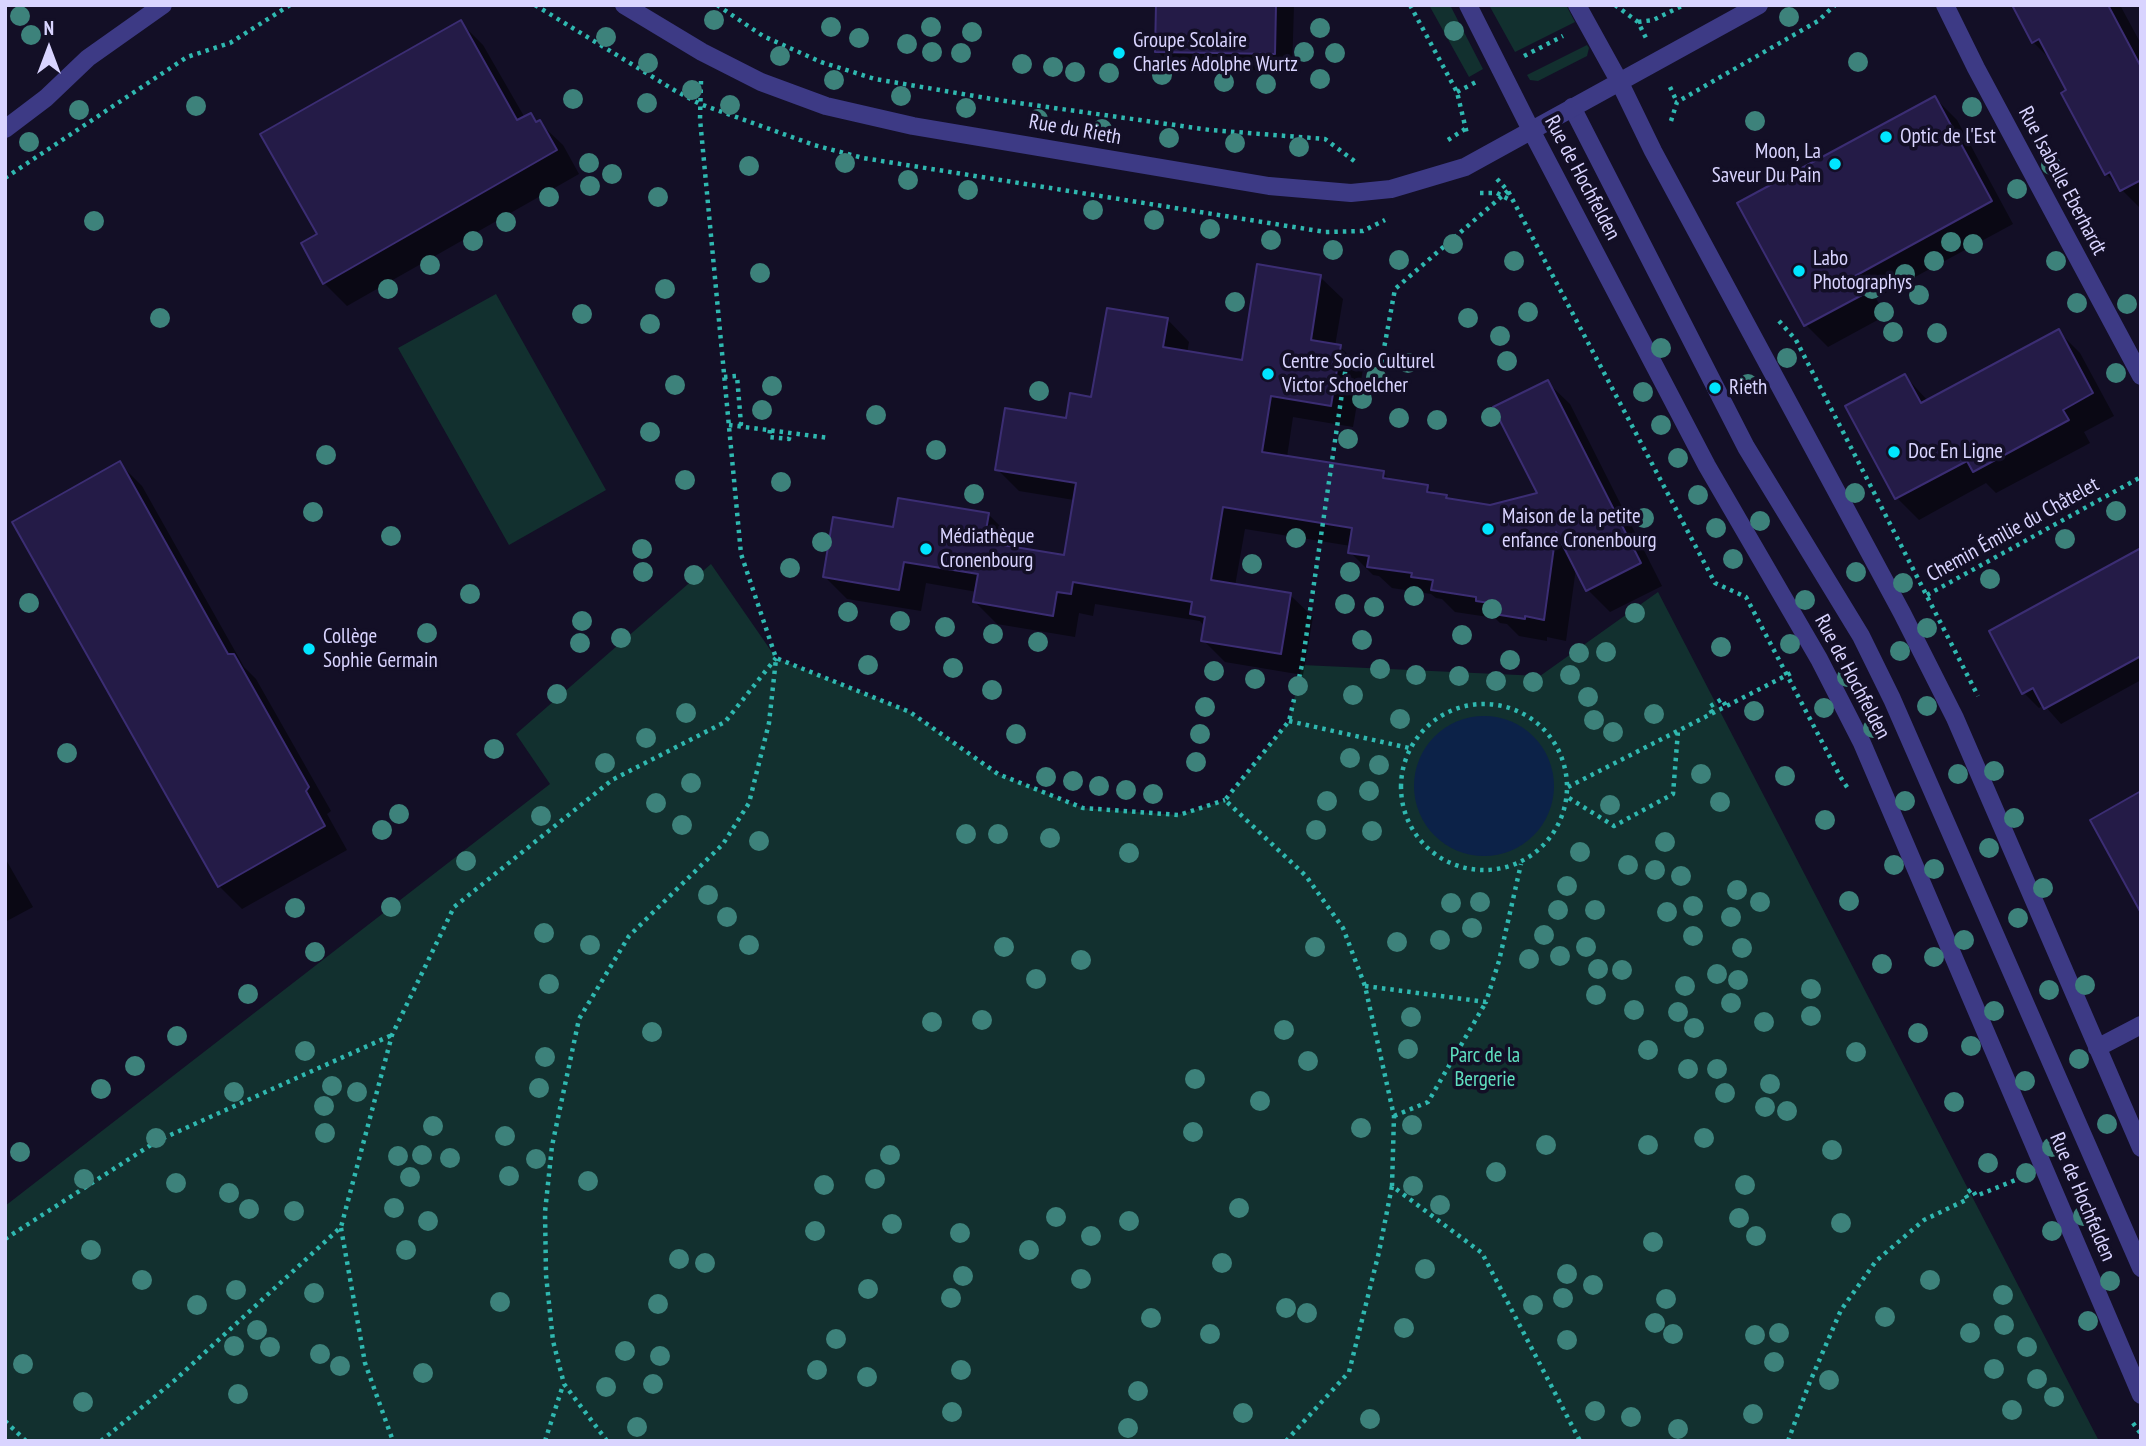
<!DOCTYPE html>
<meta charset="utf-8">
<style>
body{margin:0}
#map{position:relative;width:2146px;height:1446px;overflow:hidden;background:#130f26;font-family:"PT Sans Narrow",sans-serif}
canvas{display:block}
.frame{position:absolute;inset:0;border:7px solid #d9d4ff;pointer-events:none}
.north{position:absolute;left:14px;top:14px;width:70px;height:70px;-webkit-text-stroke:5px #130f26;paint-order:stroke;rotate:0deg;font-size:19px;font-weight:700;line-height:28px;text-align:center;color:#d9d4ff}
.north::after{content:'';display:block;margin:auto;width:24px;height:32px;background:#d9d4ff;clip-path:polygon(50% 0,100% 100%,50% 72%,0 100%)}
</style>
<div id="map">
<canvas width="2146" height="1446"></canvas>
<div class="frame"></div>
<div class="north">N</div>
</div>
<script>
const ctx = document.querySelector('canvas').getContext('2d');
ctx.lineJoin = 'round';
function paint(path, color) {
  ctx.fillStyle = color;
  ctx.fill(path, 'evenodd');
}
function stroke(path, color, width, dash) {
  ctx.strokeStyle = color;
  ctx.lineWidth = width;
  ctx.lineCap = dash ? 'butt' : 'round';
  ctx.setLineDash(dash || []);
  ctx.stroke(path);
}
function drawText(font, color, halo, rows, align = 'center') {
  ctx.font = font + ' "PT Sans Narrow",sans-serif';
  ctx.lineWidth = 7;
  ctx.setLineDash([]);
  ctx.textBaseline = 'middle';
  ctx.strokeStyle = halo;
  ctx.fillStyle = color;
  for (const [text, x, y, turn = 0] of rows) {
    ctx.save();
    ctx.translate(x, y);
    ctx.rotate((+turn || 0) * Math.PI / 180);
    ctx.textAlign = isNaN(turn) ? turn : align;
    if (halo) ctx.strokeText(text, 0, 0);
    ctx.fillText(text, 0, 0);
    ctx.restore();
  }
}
paint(new Path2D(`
 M1429 5H1450L1483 69 1469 77Z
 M1489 5H1566L1575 22 1515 52Z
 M1587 45 1589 48 1587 56 1538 81 1530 80 1527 75Z
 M496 294 606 490 509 545 398 348Z
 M711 564 776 658 910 712 998 774 1083 808 1178 815 1226 800 1289 721 1302 665 1540 676 1658 592 2099 1441H5V1206L550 784 516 734Z`), '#12302f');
paint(new Path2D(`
 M1414 786a70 70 0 1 1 140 0a70 70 0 1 1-140 0Z`), '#0c2248');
paint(new Path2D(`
 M1157 5H1294L1292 71 1174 68 1157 51Z
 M2013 5H2120L2141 44V209L2106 174 2052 61 2033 42Z
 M460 22 483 45 525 118 531 115 563 145 579 174 347 306 324 283 319 235Z
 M1935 98 1957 120 2013 224 1876 298 1885 316 1828 347 1806 325 1739 204Z
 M1320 277 1343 299 1335 346 1340 347 1363 369 1353 427 1293 417 1287 457 1383 473 1392 482 1427 487 1435 495 1446 497 1450 501 1490 507 1540 495 1547 382 1570 404 1662 586 1610 612 1588 590 1576 568 1566 641 1547 637V641L1519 636 1507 624 1500 623 1495 618 1455 612 1442 599 1436 598 1431 594 1392 588 1379 576 1373 575 1350 552 1351 546 1245 529 1235 586 1290 595 1313 617 1303 675 1225 662 1203 640 1205 627 1200 621 1095 604 1093 616 1079 613 1075 637 997 624 975 602 977 592 926 583 921 611 847 599 825 577 895 529 988 514 1011 537 1009 548 1065 557 1074 500 1019 491 997 469 1067 420 1093 399 1167 319 1189 342 1187 353 1243 362Z
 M2058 331 2080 353 2114 416 2084 432 2090 443 1996 493 1986 483 1919 520 1897 498 1848 407 1905 376 1928 401Z
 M119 463 142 486 244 667 256 679 331 811 327 814 347 850 242 909 219 886Z
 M2141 550V680L2061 724 2044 705 2039 708 2024 693Z
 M5 858 33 907 5 922Z`), '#0007');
const building = new Path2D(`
 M1156 5H1276L1275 54 1155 52Z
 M2012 5H2108L2141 67V180L2120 191 2110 172 2105 175 2061 93 2066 90 2039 39 2032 43Z
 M461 20 517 120 531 113 536 122 540 120 557 150 323 284 301 243 317 234 260 134Z
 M1935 96 1992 201 1855 276 1864 294 1804 326 1737 203Z
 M1257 264 1321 275 1311 340 1341 345 1331 406 1271 396 1262 452 1384 471 1383 478 1428 485 1427 492 1447 495 1446 498 1490 505 1537 493 1493 407 1548 380 1641 563 1586 591 1556 532 1544 620 1525 616V619L1494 614 1496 604 1476 601V597L1431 590 1433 580 1411 577 1412 573 1367 567 1369 556 1348 553 1352 528 1223 507 1211 580 1291 593 1281 654 1201 641 1205 617 1190 614 1192 602 1073 582 1071 594 1057 592 1053 616 973 602 978 574 904 562 899 590 823 577 833 517 893 527 898 498 989 513 984 542 1064 555 1076 483 995 470 1005 408 1066 418 1070 393 1091 397 1107 308 1168 318 1163 347 1242 360Z
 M2059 329 2093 393 2063 410 2069 420 1973 472 1967 461 1895 499 1845 406 1905 374 1921 403Z
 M120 461 228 654H234L309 787 306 791 325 826 218 887 12 522Z
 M2141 548V656L2044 709 2033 688 2022 694 1989 631Z
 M2141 791V913L2090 820Z`);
paint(building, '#241b47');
stroke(building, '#3b2d73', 2);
stroke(new Path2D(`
 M535 5 674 90 700 104 814 145 863 158 1325 232 1363 231 1385 220
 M717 5 763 36 821 62 875 79 998 100 1210 130 1325 139 1357 163
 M1410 5 1457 92 1467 134
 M1615 5 1638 22 1646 38
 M1638 22 1653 20 1684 5
 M1524 56 1563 36
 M701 81 700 119 741 554 776 658 910 712 998 774 1083 808 1179 815 1225 800
 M1670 87 1677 102
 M1457 92 1476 82
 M1671 121 1677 102 1818 21 1835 5
 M1448 140 1465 129
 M5 178 187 57 230 43 290 5
 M1497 179 1508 191 1715 583 1746 597 1841 778 1849 790
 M1508 191 1395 289 1380 370 1346 366 1302 665 1289 721 1225 800 1306 876 1343 928 1365 986 1394 1116 1392 1186 1482 1253 1580 1441
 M1480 193H1497L1512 201
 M1779 321 1796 340 1978 696
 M724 377 737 376 741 424H737
 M729 425 829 438
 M770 430 769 437 789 439 790 433
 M1927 595 2141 477
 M1401 787a83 83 0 1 1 166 0a83 83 0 1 1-166 0Z
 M1712 713 1709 707 1722 699 1726 706
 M1289 721 1409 748
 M1568 787 1795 671
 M1569 798 1614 826 1673 794 1678 731
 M1365 986 1486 1002 1499 961 1521 864
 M1394 1116 1428 1102 1486 1002
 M341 1228 365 1363 393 1441
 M5 1239 157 1141 392 1035
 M5 1421 26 1441
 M2133 1423 2141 1434
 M101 1441 175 1380 341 1227 392 1035 454 907 612 780 725 722 776 658
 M545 1441 563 1385
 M607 1441 564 1384 553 1341 546 1275 545 1212 552 1146 579 1019 629 936 723 844 749 803 769 723 776 659
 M1286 1441 1349 1372 1379 1252 1392 1186
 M1788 1441 1809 1384 1841 1310 1876 1261 1924 1220 1968 1199 1965 1194 1972 1189 1976 1196 2018 1179`), '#2fb8b0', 4.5, [3.5, 5]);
stroke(new Path2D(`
 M1572 107 1746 447 1861 636 1892 699 2141 1268`), '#3d3a85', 18);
stroke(new Path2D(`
 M624 5 702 52 761 82 826 106 913 126 1269 186 1351 193 1391 189 1465 167 1759 5
 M1468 5 1531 130 1707 466 1819 659 1862 743 2141 1395
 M1577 5 1619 81 1653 151 1902 613 1955 718 2141 1148
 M1945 5 1976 68 2141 376
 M5 129 46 98 88 58 163 5
 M2097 1048 2141 1025`), '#3d3a85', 18);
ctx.fillStyle = '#3d827b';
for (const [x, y] of [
 [20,16],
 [1789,17],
 [714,20],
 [831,27],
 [931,27],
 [1320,28],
 [1454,31],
 [972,32],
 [31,35],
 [606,37],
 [859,38],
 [907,44],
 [932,52],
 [1304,52],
 [961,53],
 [1335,53],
 [780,56],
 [1858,62],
 [648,63],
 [1022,64],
 [1053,67],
 [1075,72],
 [1109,73],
 [1162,75],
 [1320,79],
 [834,80],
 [1224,82],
 [1266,84],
 [692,90],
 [901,96],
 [573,99],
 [647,103],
 [730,105],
 [196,106],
 [1972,107],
 [966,108],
 [79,110],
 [1038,119],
 [1755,121],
 [1102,129],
 [1169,138],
 [29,142],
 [1235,143],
 [1299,147],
 [589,163],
 [845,163],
 [2051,165],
 [749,166],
 [612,174],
 [908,180],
 [590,186],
 [2017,189],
 [968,190],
 [549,197],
 [658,197],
 [1093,210],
 [1154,220],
 [94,221],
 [506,222],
 [1210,229],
 [1271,240],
 [473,241],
 [1951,242],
 [1453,244],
 [1973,244],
 [1333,250],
 [1399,260],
 [1514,261],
 [1934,261],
 [2056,261],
 [430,265],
 [760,273],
 [1905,274],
 [388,289],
 [665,289],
 [1872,289],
 [1919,295],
 [1235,302],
 [2077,303],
 [2127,304],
 [1528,312],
 [1884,312],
 [582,314],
 [160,318],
 [1468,318],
 [650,324],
 [1893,332],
 [1937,333],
 [1500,336],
 [1661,348],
 [1787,358],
 [1507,361],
 [1408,363],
 [2116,373],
 [1376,377],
 [1748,384],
 [675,385],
 [772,386],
 [1039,391],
 [1643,392],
 [1362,399],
 [762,410],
 [876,415],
 [1491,417],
 [1399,418],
 [1437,420],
 [1661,425],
 [650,432],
 [1348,439],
 [936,450],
 [326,455],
 [1678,458],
 [685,480],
 [781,482],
 [1855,493],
 [974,494],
 [1698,495],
 [2116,511],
 [313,512],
 [1644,518],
 [1760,521],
 [1716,528],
 [391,536],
 [1296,538],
 [2065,539],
 [822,542],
 [642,549],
 [1733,559],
 [1252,564],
 [790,568],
 [643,572],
 [1350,572],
 [1856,572],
 [694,575],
 [1990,579],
 [1903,583],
 [470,594],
 [1414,596],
 [1805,600],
 [29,603],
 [1345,604],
 [1374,607],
 [1492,609],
 [848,612],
 [1635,613],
 [582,621],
 [900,621],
 [945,627],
 [1927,628],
 [427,633],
 [993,634],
 [1462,635],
 [621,638],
 [1362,640],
 [1038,642],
 [580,643],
 [1790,644],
 [1721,647],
 [1900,651],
 [1606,652],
 [1579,653],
 [1510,660],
 [868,665],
 [953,668],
 [1380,669],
 [1214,671],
 [1416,675],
 [1570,675],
 [1459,676],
 [1847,677],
 [1255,679],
 [1496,681],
 [1533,682],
 [1298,686],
 [992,690],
 [557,694],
 [1353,695],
 [1588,697],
 [1927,706],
 [1205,707],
 [1824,708],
 [1754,711],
 [686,713],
 [1654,714],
 [1400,719],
 [1594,720],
 [1873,728],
 [1613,732],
 [1016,734],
 [1200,734],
 [646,738],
 [494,749],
 [67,753],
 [1350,758],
 [1196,762],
 [605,763],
 [1379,765],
 [1994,771],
 [1701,774],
 [1958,774],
 [1785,776],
 [1046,777],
 [1073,781],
 [691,783],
 [1099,786],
 [1126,790],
 [1369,791],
 [1153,794],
 [1327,801],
 [1905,801],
 [1720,802],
 [656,803],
 [1610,805],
 [399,814],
 [541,816],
 [2014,818],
 [1825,820],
 [682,825],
 [382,830],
 [1316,830],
 [1372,831],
 [966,834],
 [998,834],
 [1050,838],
 [759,841],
 [1665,842],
 [1989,848],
 [1580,852],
 [1129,853],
 [466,861],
 [1628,865],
 [1894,865],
 [1934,869],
 [1655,870],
 [1681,876],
 [1567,886],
 [2043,888],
 [1737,890],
 [708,895],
 [1849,901],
 [1480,902],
 [1760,902],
 [1451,903],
 [1693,906],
 [391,907],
 [295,908],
 [1558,910],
 [1595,910],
 [1667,912],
 [727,917],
 [1731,917],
 [2018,918],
 [1472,928],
 [544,933],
 [1544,935],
 [1693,936],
 [1440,940],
 [1964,940],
 [1397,942],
 [590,945],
 [749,945],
 [1004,947],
 [1315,947],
 [1586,947],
 [1742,948],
 [315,952],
 [1560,956],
 [1934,957],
 [1529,959],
 [1081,960],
 [1882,964],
 [1598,969],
 [1622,970],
 [1717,974],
 [1036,979],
 [1738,980],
 [549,984],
 [2085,985],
 [1685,986],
 [1811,989],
 [2049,990],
 [248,994],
 [1596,995],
 [1731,1003],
 [1634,1010],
 [1994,1011],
 [1678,1012],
 [1811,1016],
 [1411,1017],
 [982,1020],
 [932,1022],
 [1764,1022],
 [1694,1028],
 [1284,1030],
 [652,1032],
 [1918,1033],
 [177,1036],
 [1971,1046],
 [1408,1049],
 [1648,1050],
 [305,1051],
 [1856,1052],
 [545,1057],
 [2079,1059],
 [1308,1061],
 [135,1066],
 [1688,1069],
 [1717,1069],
 [1195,1079],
 [2025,1081],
 [1770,1084],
 [332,1086],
 [539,1088],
 [101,1089],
 [234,1092],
 [357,1092],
 [1725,1093],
 [1260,1101],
 [1954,1102],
 [324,1106],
 [1765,1107],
 [1787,1111],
 [2107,1124],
 [1412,1125],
 [433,1126],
 [1361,1128],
 [1193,1132],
 [325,1133],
 [505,1136],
 [156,1138],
 [1704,1138],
 [1546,1145],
 [1648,1145],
 [2052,1147],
 [1832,1150],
 [20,1152],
 [422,1155],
 [890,1155],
 [398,1156],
 [450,1158],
 [536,1159],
 [1988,1163],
 [1496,1172],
 [2026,1173],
 [509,1176],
 [410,1177],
 [84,1179],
 [875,1179],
 [588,1181],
 [176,1183],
 [824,1185],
 [1745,1185],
 [1413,1186],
 [229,1193],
 [1440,1205],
 [394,1208],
 [1239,1208],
 [249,1209],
 [294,1211],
 [2083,1216],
 [1056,1217],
 [1739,1218],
 [428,1221],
 [1129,1221],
 [1841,1223],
 [892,1224],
 [815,1231],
 [2052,1231],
 [960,1233],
 [1091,1236],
 [1756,1236],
 [1653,1242],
 [91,1250],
 [406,1250],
 [1029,1250],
 [679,1259],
 [705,1263],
 [1222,1263],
 [1425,1269],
 [1567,1274],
 [963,1276],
 [1081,1279],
 [142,1280],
 [1930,1280],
 [2110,1281],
 [1593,1285],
 [868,1289],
 [236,1290],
 [314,1293],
 [2003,1295],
 [951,1298],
 [1563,1298],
 [1666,1299],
 [500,1302],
 [658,1304],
 [197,1305],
 [1533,1305],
 [1286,1308],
 [1307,1313],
 [1885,1317],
 [1151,1318],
 [2088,1321],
 [1655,1323],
 [2004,1325],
 [1404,1328],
 [257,1330],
 [1779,1333],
 [1970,1333],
 [1210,1334],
 [1673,1334],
 [1755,1335],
 [836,1339],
 [1567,1340],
 [234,1346],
 [270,1347],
 [2027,1347],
 [625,1351],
 [320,1354],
 [660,1356],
 [1774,1362],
 [23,1364],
 [340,1366],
 [1994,1369],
 [817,1370],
 [961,1370],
 [423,1373],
 [867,1377],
 [2037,1379],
 [1829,1380],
 [653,1384],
 [606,1387],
 [1138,1391],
 [238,1394],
 [2054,1397],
 [83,1402],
 [2012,1410],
 [1595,1411],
 [952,1412],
 [1243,1413],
 [1753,1414],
 [1631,1417],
 [1370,1419],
 [637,1427],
 [1128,1428],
 [1678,1429]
]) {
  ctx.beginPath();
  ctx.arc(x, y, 10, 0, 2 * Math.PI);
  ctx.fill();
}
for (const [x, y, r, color] of [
 [1119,53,7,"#00e5ff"],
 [1886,137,7,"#00e5ff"],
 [1835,164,7,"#00e5ff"],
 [1799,271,7,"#00e5ff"],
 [1268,374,7,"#00e5ff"],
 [1715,388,7,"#00e5ff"],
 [1894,452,7,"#00e5ff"],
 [1488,529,7,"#00e5ff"],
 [926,549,7,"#00e5ff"],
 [309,649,7,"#00e5ff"]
]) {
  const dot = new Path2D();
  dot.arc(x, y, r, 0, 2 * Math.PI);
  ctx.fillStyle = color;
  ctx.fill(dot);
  stroke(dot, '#130f26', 2.5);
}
drawText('21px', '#d9d4ff', '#130f26', [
 ["Groupe Scolaire",1133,41],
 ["Charles Adolphe Wurtz",1133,65],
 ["Optic de l'Est",1900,137],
 ["Moon, La",1821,152,"right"],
 ["Saveur Du Pain",1821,176,"right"],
 ["Labo",1813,259],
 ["Photographys",1813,283],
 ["Centre Socio Culturel",1282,362],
 ["Victor Schoelcher",1282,386],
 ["Rieth",1729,388],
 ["Doc En Ligne",1908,452],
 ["Maison de la petite",1502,517],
 ["enfance Cronenbourg",1502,541],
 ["Médiathèque",940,537],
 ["Cronenbourg",940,561],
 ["Collège",323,637],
 ["Sophie Germain",323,661]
], 'left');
drawText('21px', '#d9d4ff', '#130f26', [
 ["Rue du Rieth",1075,130,10],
 ["Rue de Hochfelden",1582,178,62],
 ["Rue Isabelle Eberhardt",2062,181,62],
 ["Chemin Émilie du Châtelet",2013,530,-29],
 ["Rue de Hochfelden",1852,677,62],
 ["Rue de Hochfelden",2082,1197,67]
]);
drawText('21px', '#5fe0c0', '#130f26', [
 ["Parc de la",1485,1056],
 ["Bergerie",1485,1080]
]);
</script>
